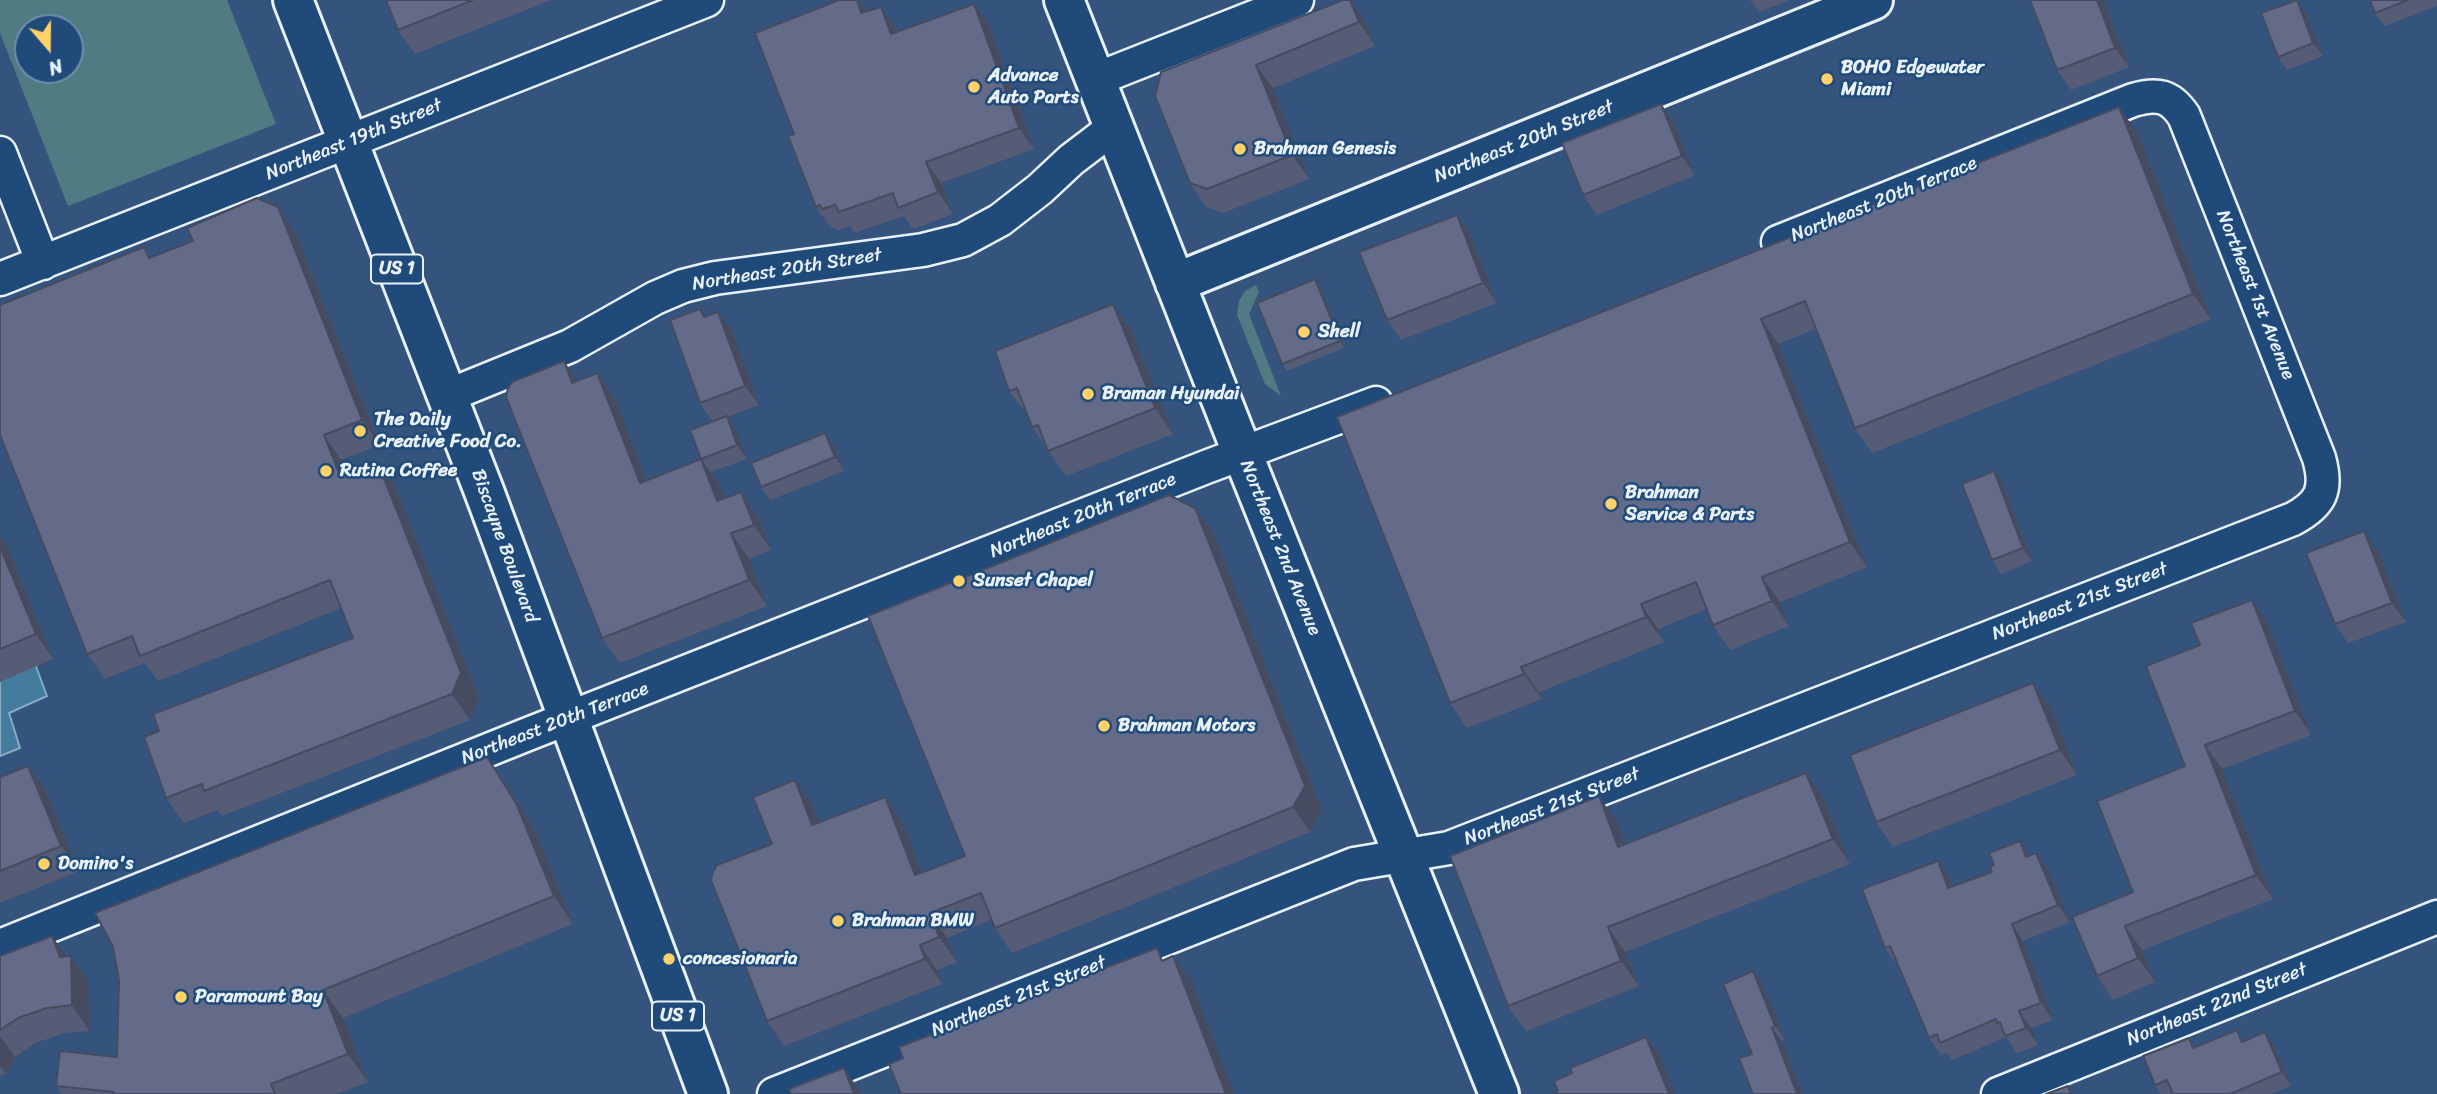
<!DOCTYPE html>
<style>
body{margin:0}
#map{position:relative;width:2437px;height:1094px;overflow:hidden;background:#34547e;font-family:Sriracha,sans-serif}
canvas{display:block}
.north{position:absolute;left:14px;top:14px;width:70px;height:70px;box-sizing:border-box;background:#1f4a7a;border:2px solid #6f8dac;border-radius:50%;rotate:160deg;font-size:19px;font-weight:700;line-height:28px;text-align:center;color:#e8f1f8}
.north::after{content:'';display:block;margin:auto;width:24px;height:32px;background:#ffd166;clip-path:polygon(50% 0,100% 100%,50% 72%,0 100%)}
</style>
<div id="map">
<canvas width="2437" height="1094"></canvas>
<div class="north">N</div>
</div>
<script>
const ctx = document.querySelector('canvas').getContext('2d');
ctx.lineJoin = 'round';
function paint(path, color) {
  ctx.fillStyle = color;
  ctx.fill(path, 'evenodd');
}
function stroke(path, color, width, dash) {
  ctx.strokeStyle = color;
  ctx.lineWidth = width;
  ctx.lineCap = dash ? 'butt' : 'round';
  ctx.setLineDash(dash || []);
  ctx.stroke(path);
}
function drawText(font, color, halo, rows, align = 'center') {
  ctx.font = font + ' Sriracha,sans-serif';
  ctx.lineWidth = 5;
  ctx.setLineDash([]);
  ctx.textBaseline = 'middle';
  ctx.strokeStyle = halo;
  ctx.fillStyle = color;
  for (const [text, x, y, turn = 0] of rows) {
    ctx.save();
    ctx.translate(x, y);
    ctx.rotate((+turn || 0) * Math.PI / 180);
    ctx.textAlign = isNaN(turn) ? turn : align;
    if (halo) ctx.strokeText(text, 0, 0);
    ctx.fillText(text, 0, 0);
    ctx.restore();
  }
}
paint(new Path2D(`
 M0 0H227L276 124 68 206 0 33ZM70 28V70H28V28Z
 M1256 285 1259 292 1249 314 1281 396 1265 384 1237 315 1239 301 1245 291Z`), '#517b83');
const water = new Path2D(`
 M31 653 47 696 9 713 20 748 0 756V666Z`);
paint(water, '#447c9e');
stroke(water, '#86abc2', 2);
const minor = new Path2D(`
 M1094 80 1297 0
 M0 153 43 263
 M0 279 707 0
 M447 396 570 346 655 298 683 286 715 278 923 250 963 240 1000 220 1040 189 1071 160 1113 128
 M0 946 528 734 1206 467 1376 403
 M774 1094 1354 864 1449 848 2293 519C2321 504 2328 490 2319 458L2184 116C2170 95 2157 93 2133 100L1778 242
 M1998 1094 2437 917`);
const major = new Path2D(`
 M293 0 484 491 708 1094
 M1064 0 1243 455 1499 1094
 M1175 283 1873 0`);
stroke(minor, '#e8f1f8', 37);
stroke(major, '#e8f1f8', 44);
stroke(minor, '#1f4a7a', 32);
stroke(major, '#1f4a7a', 38);
paint(new Path2D(`
 M386 0H551L415 54 398 30Z
 M839 0H859L867 11 881 7 896 28 897 32 989 25 1034 149 941 183 953 214 913 229 904 216 854 233 850 226 837 231 834 227 831 228 816 207 794 134Z
 M1750 0H1789L1759 12Z
 M2030 0H2103L2129 67 2071 90 2057 70Z
 M2370 0H2437V6L2385 26 2375 13Z
 M2306 13 2323 56 2287 70 2278 57Z
 M1365 21 1375 46 1273 88 1309 179 1223 213 1206 207 1190 183 1161 72Z
 M1661 104 1674 123 1695 175 1597 215 1583 195Z
 M2137 132 2211 319 1872 453 1855 428 1816 329 1778 344 1867 567 1780 602 1789 626 1730 650 1713 625 1707 609 1658 629 1664 642 1539 692 1542 699 1467 728 1450 703 1337 417Z
 M1457 215 1470 234 1497 303 1401 340 1387 320Z
 M295 232 380 445 341 460 347 473 377 461 395 486 479 698 470 720 222 816 217 810 184 823 166 798 353 638 341 608 158 681 145 663 105 679 87 654 144 247 151 257Z
 M1315 279 1320 286 1344 348 1287 371 1282 364Z
 M705 316 732 331 759 405 727 417 736 430 747 459 710 472 719 484 724 498 758 517 771 550 749 559 767 606 620 663 602 638 577 381 597 373 615 399 646 480 701 459 713 422 700 403Z
 M1131 330 1173 434 1066 476 1032 427 1028 415 1009 391Z
 M835 447 844 471 770 500 761 487Z
 M2003 484 2032 561 2001 574 1992 560Z
 M1195 508 1213 533 1322 810 1310 832 1012 953 995 928 991 920 947 938 957 962 937 970 942 984 784 1046 767 1021 772 844 812 805 819 823 885 797 902 822 922 873 965 856Z
 M0 536 7 547 53 659 0 682Z
 M2378 551 2406 622 2348 643 2335 624Z
 M2252 600 2268 624 2311 735 2222 769 2273 899 2142 950 2155 982 2113 1000 2097 976 2133 892 2185 766 2200 645Z
 M2033 683 2051 708 2077 775 1893 847 1876 822Z
 M487 757 507 785 535 831 573 924 343 1018 368 1082 337 1094H62L56 1086 117 1057Z
 M0 778 46 791 79 871 0 903Z
 M1824 799 1850 864 1625 952 1639 986 1526 1031 1508 1006 1616 821 1625 844Z
 M2030 855 2048 870 2070 922 2023 941 2053 1020 2031 1028 2038 1045 2017 1053 2006 1037 1952 1060 1947 1052 1941 1055 1929 1038 1898 964 1897 965 1885 948 1950 878 1953 886 1992 872Z
 M0 956H71L88 981 89 1031 65 1033 35 1043 15 1057 6 1074 0 1076Z
 M1763 985 1785 1039 1782 1041 1802 1094H1753L1752 1054Z
 M2244 1041 2274 1045 2291 1086 2271 1094H2161L2155 1085 2196 1047Z`), '#565c76');
paint(new Path2D(`
 M857 0H859L869 15 861 13Z
 M1350 0 1365 21 1375 46 1359 22Z
 M2097 0H2103L2129 67 2115 48Z
 M2297 0 2306 13 2323 56 2313 43Z
 M974 4 989 25 1034 149 1019 128Z
 M881 7 896 28 906 56 891 34Z
 M1256 65 1273 88 1309 179 1292 155Z
 M1661 104 1674 123 1695 175 1682 156Z
 M2119 107 2137 132 2211 319 2193 294Z
 M926 162 941 183 953 214 938 192Z
 M278 207 295 232 380 445 362 420Z
 M1457 215 1470 234 1497 303 1483 283Z
 M1315 279 1320 286 1344 348 1340 341Z
 M1113 304 1131 330 1173 434 1155 408Z
 M718 312 732 331 759 405 745 386Z
 M1761 319 1778 344 1867 567 1850 542Z
 M564 361 581 386 572 383Z
 M597 373 615 399 657 508 640 483Z
 M727 416 736 430 747 459 737 445Z
 M825 433 835 447 844 471 835 457Z
 M324 435 341 460 358 501 340 476Z
 M701 459 719 484 735 526 717 501Z
 M377 461 395 486 479 698 470 720 452 694Z
 M1994 471 2003 484 2032 561 2023 548Z
 M741 492 758 517 771 550 754 525Z
 M1195 508 1213 533 1322 810 1310 832 1293 807Z
 M2364 531 2378 551 2406 622 2392 603Z
 M731 533 749 559 767 606 749 580Z
 M0 536 7 547 53 659 36 634 0 547Z
 M1762 577 1780 602 1789 626 1772 601Z
 M2252 600 2268 624 2311 735 2295 711Z
 M1641 604 1658 629 1664 642 1646 617Z
 M1521 667 1539 692 1542 699 1524 674Z
 M2033 683 2051 708 2077 775 2060 750Z
 M2205 745 2222 769 2273 899 2256 875Z
 M487 757 507 785 535 831 573 924 554 896Z
 M28 766 46 791 79 871 61 846Z
 M1806 773 1824 799 1850 864 1833 839Z
 M795 780 812 805 830 850 812 825Z
 M1599 796 1616 821 1636 872 1618 847Z
 M885 797 902 822 933 900 915 875Z
 M2020 841 2032 858 2026 857Z
 M2036 853 2048 870 2070 922 2058 905Z
 M1938 861 1950 878 1960 905 1948 888Z
 M930 913 947 938 957 962 939 937Z
 M2012 924 2023 941 2053 1020 2041 1003Z
 M2125 926 2142 950 2155 982 2138 958Z
 M1608 927 1625 952 1639 986 1621 961Z
 M52 936 70 961 71 956 88 981 89 1031 72 1005 60 957Z
 M920 945 937 970 942 984 925 959Z
 M1173 956 1191 981 1234 1094H1226Z
 M1753 971 1763 985 1785 1039 1775 1026Z
 M323 990 343 1018 368 1082 348 1054Z
 M2019 1011 2031 1028 2038 1045 2026 1028Z
 M1772 1028 1782 1041 1802 1094H1797Z
 M2265 1032 2274 1045 2291 1086 2282 1072Z
 M0 1036 15 1057 6 1074 0 1066Z
 M1646 1037 1660 1056 1675 1094H1669Z
 M844 1068 862 1094H854Z`), '#464b60');
const building = new Path2D(`
 M386 0H473L398 30Z
 M839 0H857L861 13 881 7 891 34 974 4 1019 128 926 162 938 192 898 208 893 193 839 212 835 205 822 209 820 205 816 207 788 136 794 134 755 33Z
 M1343 0H1350L1359 22 1256 65 1292 155 1207 189 1190 183 1155 96 1161 72Z
 M2030 0H2097L2115 48 2057 70Z
 M2297 0 2313 43 2278 57 2261 13Z
 M2370 0H2408L2375 13Z
 M1661 104 1682 156 1583 195 1562 143Z
 M2119 107 2193 294 1855 428 1805 301 1761 319 1850 542 1762 577 1772 601 1713 625 1696 582 1641 604 1646 617 1521 667 1524 674 1450 703 1337 417Z
 M257 198 278 207 362 420 324 435 340 476 377 461 461 673 452 694 204 791 202 784 166 798 144 737 159 731 153 714 353 638 330 580 140 656 132 636 87 654 0 435V305L144 247 149 258 193 241 187 228Z
 M1457 215 1483 283 1387 320 1359 252Z
 M1315 279 1340 341 1282 364 1257 303Z
 M1113 304 1155 408 1048 451 1038 425 1032 427 1017 388 1009 391 995 351Z
 M700 309 704 317 718 312 745 386 700 403 670 320Z
 M564 361 572 383 597 373 640 483 701 459 717 501 741 492 754 525 731 533 749 580 602 638 506 397 508 388 512 382Z
 M727 416 737 445 701 459 690 430Z
 M825 433 835 457 761 487 751 463Z
 M1994 471 2023 548 1992 560 1962 484Z
 M1169 495 1195 508 1305 786 1293 807 995 928 981 893 930 913 939 937 920 945 925 959 767 1021 711 880 712 874 717 865 772 844 753 797 795 780 812 825 885 797 915 875 965 856 868 616Z
 M2364 531 2392 603 2335 624 2306 553Z
 M0 547 36 634 0 649Z
 M2252 600 2295 711 2205 745 2256 875 2125 926 2138 958 2097 976 2072 917 2133 892 2097 801 2185 766 2146 666 2200 645 2191 623Z
 M2033 683 2060 750 1876 822 1850 755Z
 M487 757 516 803 554 896 323 990 348 1054 271 1084 275 1094H113L114 1092 56 1086 60 1051 117 1057 119 981 113 947 95 913Z
 M28 766 61 846 0 871V777Z
 M1806 773 1833 839 1608 927 1621 961 1508 1006 1450 856 1599 796 1618 847Z
 M2020 841 2026 857 2036 853 2058 905 2012 924 2041 1003 2019 1011 2026 1028 2005 1036 2000 1022 1997 1023 1996 1019 1940 1043 1937 1034 1929 1038 1890 946 1885 948 1862 889 1938 861 1948 888 1992 872 1990 867 1994 865 1989 853Z
 M52 936 60 957 71 956 72 1005 47 1008 18 1018 0 1030V956Z
 M1157 948 1162 961 1173 956 1226 1094H901L889 1064 903 1058 899 1047Z
 M1753 971 1775 1026 1772 1028 1797 1094H1753L1739 1058 1752 1054 1723 984Z
 M2237 1030 2242 1042 2265 1032 2282 1072 2230 1094H2173L2167 1080 2155 1085 2143 1056 2189 1038 2193 1048Z
 M1646 1037 1669 1094H1552L1558 1091 1554 1081 1572 1073 1570 1068Z
 M844 1068 854 1094H791L789 1089Z
 M2068 1086 2071 1094H2046Z`);
paint(building, '#646b89');
stroke(building, '#464b60', 2);
for (const [x, y, r, color] of [
 [1827,79,7,"#ffd166"],
 [974,87,7,"#ffd166"],
 [1240,149,7,"#ffd166"],
 [1304,332,7,"#ffd166"],
 [1088,394,7,"#ffd166"],
 [360,431,7,"#ffd166"],
 [326,471,7,"#ffd166"],
 [1611,504,7,"#ffd166"],
 [959,581,7,"#ffd166"],
 [1104,726,7,"#ffd166"],
 [44,864,7,"#ffd166"],
 [838,921,7,"#ffd166"],
 [669,959,7,"#ffd166"],
 [181,997,7,"#ffd166"]
]) {
  const dot = new Path2D();
  dot.arc(x, y, r, 0, 2 * Math.PI);
  ctx.fillStyle = color;
  ctx.fill(dot);
  stroke(dot, '#1f4a7a', 2.5);
}
for (const [x, y, w] of [
 [397,269,52],
 [678,1016,52]
]) {
  const box = new Path2D();
  box.roundRect(x - w / 2, y - 14.5, w, 29, 5);
  ctx.fillStyle = '#1f4a7a';
  ctx.fill(box);
  stroke(box, '#e8f1f8', 2);
}
drawText('bold 18px', '#e8f1f8', null, [
 ["US 1",397,269],
 ["US 1",678,1016]
]);
drawText('bold 19px', '#e8f1f8', '#1f4a7a', [
 ["BOHO Edgewater",1841,68],
 ["Miami",1841,90],
 ["Advance",988,76],
 ["Auto Parts",988,98],
 ["Brahman Genesis",1254,149],
 ["Shell",1318,332],
 ["Braman Hyundai",1102,394],
 ["The Daily",374,420],
 ["Creative Food Co.",374,442],
 ["Rutina Coffee",340,471],
 ["Brahman",1625,493],
 ["Service & Parts",1625,515],
 ["Sunset Chapel",973,581],
 ["Brahman Motors",1118,726],
 ["Domino's",58,864],
 ["Brahman BMW",852,921],
 ["concesionaria",683,959],
 ["Paramount Bay",195,997]
], 'left');
drawText('19px', '#e8f1f8', '#1f4a7a', [
 ["Northeast 19th Street",354,140,-22],
 ["Northeast 20th Street",1524,142,-22],
 ["Northeast 20th Terrace",1884,200,-22],
 ["Northeast 20th Street",787,270,-9],
 ["Northeast 1st Avenue",2255,295,68],
 ["Northeast 20th Terrace",1083,516,-22],
 ["Biscayne Boulevard",504,546,70],
 ["Northeast 2nd Avenue",1280,548,68],
 ["Northeast 21st Street",2080,602,-21],
 ["Northeast 20th Terrace",555,724,-21],
 ["Northeast 21st Street",1552,807,-21],
 ["Northeast 21st Street",1019,997,-22],
 ["Northeast 22nd Street",2217,1005,-22]
]);
</script>
